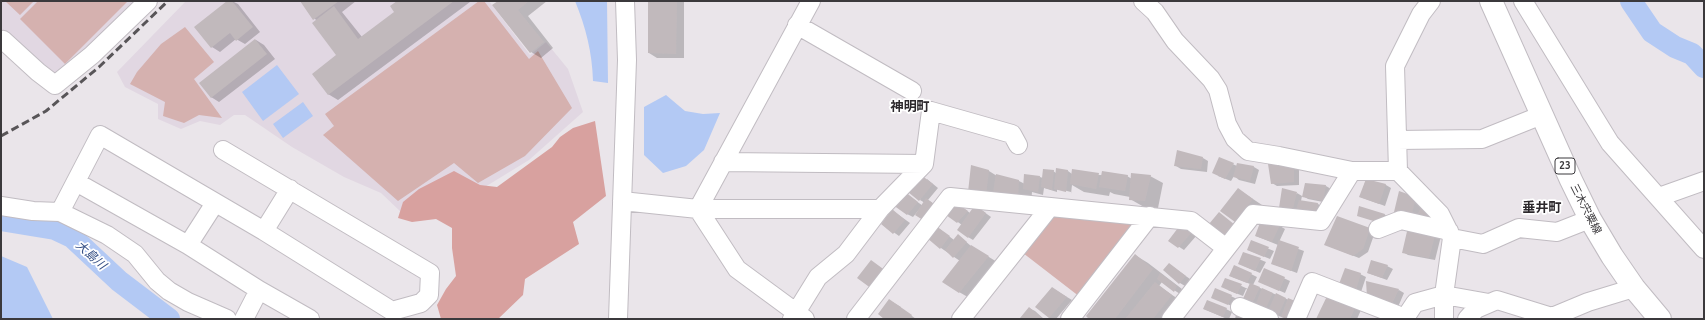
<!DOCTYPE html>
<meta charset="utf-8">
<style>
body{margin:0}
#map{position:relative;width:1705px;height:320px;overflow:hidden;background:#eae5ea;font-family:Ubuntu,sans-serif}
canvas{display:block}
.frame{position:absolute;inset:0;border:2px solid #3b393c;pointer-events:none}
</style>
<div id="map">
<canvas width="1705" height="320"></canvas>
<div class="frame"></div>
</div>
<script>
const ctx = document.querySelector('canvas').getContext('2d');
ctx.lineJoin = 'round';
function paint(path, color) {
  ctx.fillStyle = color;
  ctx.fill(path, 'evenodd');
}
function stroke(path, color, width, dash) {
  ctx.strokeStyle = color;
  ctx.lineWidth = width;
  ctx.lineCap = dash ? 'butt' : 'round';
  ctx.setLineDash(dash || []);
  ctx.stroke(path);
}
function drawText(font, color, halo, rows, align = 'center') {
  ctx.font = font + ' Ubuntu,"Noto Sans JP",sans-serif';
  ctx.lineWidth = 3.5;
  ctx.setLineDash([]);
  ctx.textBaseline = 'middle';
  ctx.strokeStyle = halo;
  ctx.fillStyle = color;
  for (const [text, x, y, turn = 0] of rows) {
    ctx.save();
    ctx.translate(x, y);
    ctx.rotate((+turn || 0) * Math.PI / 180);
    ctx.textAlign = isNaN(turn) ? turn : align;
    if (halo) ctx.strokeText(text, 0, 0);
    ctx.fillText(text, 0, 0);
    ctx.restore();
  }
}
paint(new Path2D(`
 M1 1H142L66 72 53 74 1 35Z
 M186 1H489L530 55 546 42 568 69 583 112 529 160 480 190 401 212 381 193 344 177 292 147 245 115H234L220 125 200 121 181 129 158 119V104L125 87 117 72Z`), '#e1d7e2');
paint(new Path2D(`
 M5 1H34L20 15Z
 M38 1H128L65 64 20 19Z
 M479 1H484L529 59 538 51 572 108 525 156 478 183 454 163 398 201 323 135 334 126 325 114Z
 M185 27 214 62 194 79 222 118 199 115 184 123 163 116 165 102 130 84 137 72 161 44Z
 M1054 213 1136 225 1080 297 1023 253Z`), '#d5b1af');
paint(new Path2D(`
 M595 121 606 196 573 222 579 244 525 279 523 295 498 319H441L437 305 446 289 456 276 452 248V228L436 219 412 222 398 218 403 202 419 189 454 171 480 185 497 187 552 147 560 137 573 128Z`), '#d8a19f');
paint(new Path2D(`
 M575 1H607L608 83 593 81C592 52 586 28 575 1Z
 M277 65 299 94 263 121 242 92Z
 M666 95 685 111 703 114 720 113 704 150 686 166 663 173 644 155V107Z
 M303 102 313 116 283 138 273 124Z
 M1 256 27 267 53 319H1Z`), '#b3c9f4');
paint(new Path2D(`
 M229 1H232L238 4 260 32 245 44 236 39 220 52 212 47 196 27Z
 M301 1H356L342 12 362 37 396 12 399 1H469L470 2 338 100 328 94 337 56 316 20Z
 M499 1H547L528 16 553 48 541 58 531 52Z
 M649 1H684V58H657L649 53Z
 M256 40 264 45 275 59 219 102 211 97Z
 M1203 158 1208 161 1207 172 1181 169 1176 166Z
 M1219 158 1237 166 1254 167 1259 170 1255 184 1239 180 1234 176 1231 181 1218 176Z
 M1269 165 1299 166V185L1277 186 1272 183Z
 M972 166 989 171 997 176 1019 181 1025 184 1040 177 1043 178 1053 171 1056 173 1068 171 1072 174 1127 176 1132 179 1150 176 1163 183 1158 208 1144 207 1130 199V197L1114 194 1110 192 1109 196 1084 192 1072 185 1071 194V192L1059 189V190L1057 189V192L1044 188 1043 195 1032 192 1031 204 982 199Z
 M927 179 938 188 928 200 943 210 918 211 913 217 907 214 904 192 923 206 925 203 920 200Z
 M1366 180 1386 185 1391 188 1385 206 1360 197Z
 M1326 186 1331 189 1328 203 1308 199 1303 196Z
 M1238 189 1265 207 1249 229 1235 221Z
 M1297 193 1302 196 1301 201 1318 204 1323 207 1321 218 1285 210Z
 M1416 198 1421 201 1420 207 1437 217 1401 214Z
 M962 207 970 213 980 209 991 217 973 240 968 237 962 225 948 215Z
 M892 210 910 223 899 236 882 224Z
 M1384 214 1389 218 1386 225 1358 215Z
 M1262 221 1280 226 1285 229 1279 242 1304 251 1297 273 1273 264 1278 245 1256 236Z
 M937 227 954 240 958 235 971 246 1002 265 973 300 959 292 960 261 941 248Z
 M1409 228 1441 236 1435 260 1408 255 1403 252Z
 M1187 229 1197 235 1184 250 1170 241Z
 M1370 229 1375 232 1368 252 1359 258 1331 247Z
 M1252 242 1274 251 1270 259 1248 250Z
 M1244 253 1266 262 1260 273 1244 266Z
 M1135 255 1148 263 1182 289 1180 294 1162 282 1159 286 1184 303 1172 319H1091Z
 M1169 264 1190 279 1185 286 1180 283Z
 M1235 266 1257 277 1253 285 1289 300 1299 319 1284 318 1248 304V290L1246 289 1243 296 1228 290 1226 279 1248 289 1250 284 1230 276Z
 M1387 266 1393 269 1387 280 1368 273Z
 M1264 269 1290 281 1285 293 1264 284Z
 M1360 274 1366 277 1361 292 1346 287Z
 M1052 288 1072 300 1056 319 1049 318Z
 M1216 289 1237 299 1234 307 1218 300Z
 M1399 290 1404 293 1398 307 1373 300Z
 M1328 296 1361 310 1357 319H1317Z
 M889 300 901 307V308L916 319 917 318 919 319H886Z
 M1029 308 1035 311 1044 319H1023L1022 318Z
 M1204 309H1226L1232 312 1229 319H1227Z
 M1236 315 1247 319H1235Z`), '#0003');
stroke(new Path2D(`
 M1631 1 1652 32 1675 47 1692 54 1704 67
 M1 220 55 229 72 237 119 281 169 319`), '#b3c9f4', 22);
paint(new Path2D(`
 M227 1H232L253 27 236 41 230 33 211 48 194 27Z
 M300 1H339L313 20Z
 M397 1H454L328 95 312 74 336 55 312 23 334 6 358 39 394 12 390 6Z
 M498 1H529L518 10 544 42 530 53 492 5Z
 M648 1H677L676 54 648 53Z
 M255 39 267 54 211 98 199 83Z
 M1177 150 1203 157 1201 169 1174 166Z
 M1219 157 1234 163 1225 179 1212 173Z
 M1294 162V182L1271 184 1268 164Z
 M1237 163 1254 166 1250 181 1233 177Z
 M971 165 989 170 986 195 968 192Z
 M1056 168 1068 170 1066 192 1054 189Z
 M1043 169 1054 170 1052 190 1041 187Z
 M1072 169 1099 173 1096 189 1070 184Z
 M1102 171 1128 175 1125 191 1099 187Z
 M1131 173 1151 175 1145 201 1129 200Z
 M996 174 1019 180 1018 196 993 193Z
 M1024 174 1040 176 1038 192 1023 189Z
 M921 175 933 184 919 201 908 192Z
 M1366 179 1386 184 1379 204 1359 197Z
 M1305 183 1326 185 1323 201 1302 197Z
 M1238 188 1253 199 1235 222 1220 211Z
 M1282 188 1297 192 1293 209 1279 208Z
 M904 191 918 202 907 215 893 205Z
 M1399 191 1416 197 1411 217 1394 212Z
 M926 198 938 207 926 222 915 215Z
 M1299 200 1318 203 1316 216 1295 214Z
 M956 203 968 211 957 223 946 215Z
 M975 205 986 213 968 238 957 230Z
 M1359 206 1385 214 1380 223 1357 216Z
 M1421 207 1437 224 1416 218Z
 M892 209 905 220 893 234 881 224Z
 M1219 212 1235 225 1225 236 1209 224Z
 M1337 216 1370 228 1363 249 1353 256 1324 245Z
 M1261 220 1280 225 1272 242 1255 236Z
 M1181 224 1192 232 1178 248 1168 241Z
 M936 226 950 236 940 249 927 238Z
 M1408 227 1436 232 1429 258 1402 253Z
 M958 234 967 242 953 258 945 250Z
 M1251 240 1269 247 1264 257 1247 250Z
 M1279 240 1299 247 1291 271 1271 264Z
 M971 245 989 256 959 293 942 282Z
 M1243 252 1261 258 1255 271 1238 264Z
 M1135 254 1153 269 1115 319H1089L1086 316Z
 M871 260 886 271 872 289 857 278Z
 M1371 260 1388 265 1382 278 1367 273Z
 M1169 263 1186 276 1179 284 1163 270Z
 M1234 265 1252 273 1247 283 1229 276Z
 M1264 268 1285 277 1279 291 1258 282Z
 M1345 268 1361 273 1356 290 1339 284Z
 M1160 273 1177 286 1174 292 1157 279Z
 M1225 278 1242 284 1237 294 1221 287Z
 M1366 281 1399 289 1392 304 1367 297Z
 M1155 282 1172 295 1153 319H1125Z
 M1250 283 1260 287 1251 306 1242 301Z
 M1052 287 1067 297 1049 318 1035 307Z
 M1215 288 1232 295 1228 305 1211 298Z
 M1262 288 1273 293 1265 310 1255 306Z
 M1276 293 1286 298 1278 316 1268 311Z
 M1328 294 1356 306 1350 319H1316Z
 M1288 298 1300 303 1293 319 1281 317Z
 M889 299 912 315 909 319H884L878 314Z
 M1207 300 1227 308 1223 317 1203 309Z
 M1029 307 1043 319 1020 318Z`), '#c1b9bc');
const minor = new Path2D(`
 M1143 1 1155 12 1175 41 1211 79 1218 90 1227 124 1235 139 1248 151 1279 156 1352 171H1398L1440 214 1452 238 1483 244 1519 228 1557 232 1590 219
 M1523 1 1610 143 1704 249
 M797 25 912 91
 M1 41 3 40 38 72 55 85 92 55 148 1
 M1397 140 1482 139 1542 115
 M723 162 924 164
 M1398 171 1395 66 1421 14 1431 1
 M76 182 188 245 259 290 310 319
 M1659 197 1704 181
 M622 201 698 209H880
 M1 206 33 211 60 212 107 235 135 254 157 281 169 291 188 302 227 319
 M698 209 811 1
 M698 209 737 269 805 319
 M60 212 100 135 264 231 392 311 421 303 429 295 430 273 223 150
 M1378 229 1401 220 1449 231
 M264 231 290 189
 M188 245 215 203
 M1240 307 1269 319
 M244 319 259 290
 M618 319 627 60 625 1
 M792 319 818 277 846 254 880 209 924 164 931 111 1012 134 1018 145
 M856 319 950 197 1191 221 1226 248
 M961 319 1050 207
 M1070 319 1150 216
 M1171 319 1253 214 1321 221 1352 171
 M1296 319 1312 282 1405 318 1415 303 1444 295 1489 303
 M1444 319V295L1452 238
 M1467 319 1476 309 1497 300 1552 317 1588 302 1634 288`);
const major = new Path2D(`
 M1491 1 1571 180 1590 219 1612 256 1634 288 1660 319`);
stroke(minor, '#c1bcc2', 20);
stroke(major, '#c1bcc2', 24);
stroke(minor, '#fff', 18);
stroke(major, '#fff', 22);
stroke(new Path2D(`
 M1 136 46 111 99 67 168 1`), '#585558', 3, [8, 4]);
for (const [x, y, w] of [
 [1565,166,20]
]) {
  const box = new Path2D();
  box.roundRect(x - w / 2, y - 8, w, 16, 3);
  ctx.fillStyle = '#fff';
  ctx.fill(box);
  stroke(box, '#3b393c', 1);
}
drawText('bold 10px', '#3b393c', null, [
 ["23",1565,166]
]);
drawText('11px', '#3b393c', '#fff', [
 ["三木宍粟線",1586,209,63]
]);
drawText('italic 12px', '#354f85', '#fff', [
 ["大島川",91,255,42]
]);
drawText('bold 13px', '#2d292d', '#fff', [
 ["神明町",910,107],
 ["垂井町",1542,208]
]);
</script>
